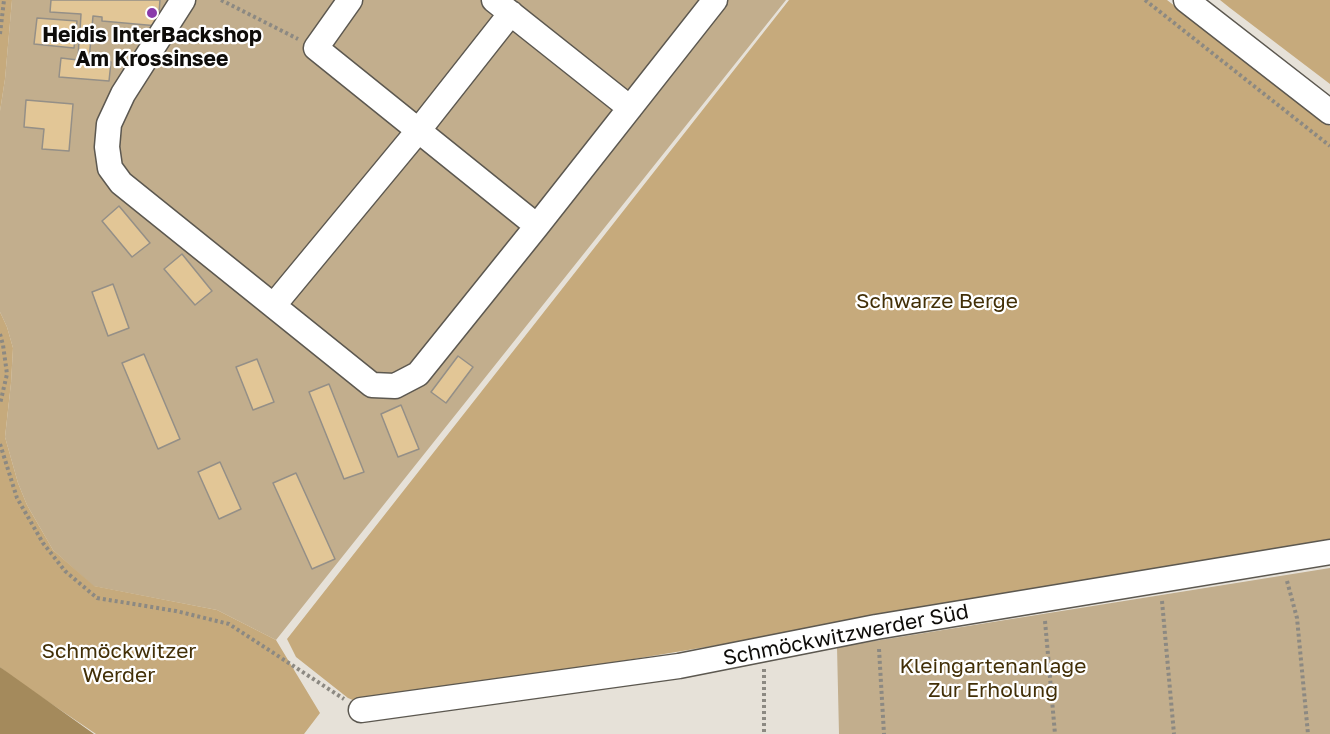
<!DOCTYPE html>
<meta charset="utf-8">
<style>
body{margin:0}
canvas{display:block;background:#e6e1d8}
</style>
<canvas width="1330" height="734"></canvas>
<script>
const ctx = document.querySelector('canvas').getContext('2d');
ctx.lineJoin = 'round';
function paint(path, color) {
  ctx.fillStyle = color;
  ctx.fill(path, 'evenodd');
}
function stroke(path, color, width, dash) {
  ctx.strokeStyle = color;
  ctx.lineWidth = width;
  ctx.lineCap = dash ? 'butt' : 'round';
  ctx.setLineDash(dash || []);
  ctx.stroke(path);
}
function drawText(font, color, halo, rows, align = 'center') {
  ctx.font = font + ' "Golos Text",sans-serif';
  ctx.lineWidth = 4.5;
  ctx.setLineDash([]);
  ctx.textBaseline = 'middle';
  ctx.strokeStyle = halo;
  ctx.fillStyle = color;
  for (const [text, x, y, turn = 0] of rows) {
    ctx.save();
    ctx.translate(x, y);
    ctx.rotate((+turn || 0) * Math.PI / 180);
    ctx.textAlign = isNaN(turn) ? turn : align;
    if (halo) ctx.strokeText(text, 0, 0);
    ctx.fillText(text, 0, 0);
    ctx.restore();
  }
}
paint(new Path2D(`
 M12 0H786L276 640 217 610 93 586 53 550 27 505 18 483 5 437 11 383 13 348 7 327 0 312V111L5 79Z
 M1330 568V734H839L837 647Z`), '#c2ae8d');
paint(new Path2D(`
 M0 0H12L5 79 0 111Z
 M789 0H1167L1330 126V539L1038 588 826 627 406 697 360 703 348 698 296 657 287 639Z
 M1220 0H1330V84L1230 8Z
 M0 312 7 327 13 348 11 383 5 437 18 483 27 505 53 550 94 586 217 610 276 640 320 713 304 734H96L16 680 0 667Z`), '#c6aa7c');
paint(new Path2D(`
 M0 667 94 734H0Z`), '#a48a5c');
const building = new Path2D(`
 M51 0H160L158 26 102 21V17L93 16 89 60 111 62 109 81 59 77 61 58 78 60 79 39 75 38 74 48 34 44 37 18 77 21 76 30 80 31 81 14 50 12Z
 M26 100 73 104 69 151 42 149 44 129 24 127Z
 M119 206 150 243 132 257 102 221Z
 M182 254 212 291 195 305 164 269Z
 M113 284 129 328 108 336 92 292Z
 M144 354 180 439 158 449 122 363Z
 M458 356 473 367 446 403 431 392Z
 M257 359 274 402 253 410 236 367Z
 M329 384 364 472 344 479 309 392Z
 M401 405 419 449 398 457 381 414Z
 M220 462 241 509 219 519 198 472Z
 M296 473 335 559 312 569 273 483Z`);
paint(building, '#e2c696');
stroke(building, '#948f87', 1.5);
const minor = new Path2D(`
 M183 0 123 94 109 124 107 147 110 168 121 183 372 385 395 386 418 374 537 226 715 0
 M350 0 316 48 537 226
 M494 0 630 108
 M1186 0 1330 112
 M274 305 418 131 511 13
 M361 710 679 666 876 627 1330 552`);
stroke(minor, '#5c5850', 27);
stroke(new Path2D(`
 M221 0 298 39
 M1145 0 1330 146
 M0 34 4 0
 M0 334 3 345 7 374 0 404
 M0 444 17 498 43 543 65 571 97 598 176 611 229 624 344 699
 M1287 581 1297 618 1308 734
 M1162 601 1174 734
 M1045 621 1055 734
 M879 649 884 734
 M764 669V734`), '#8c8982', 4, [3, 3]);
stroke(minor, '#fff', 24);
for (const [x, y, r, color] of [
 [152,13,6,"#893aab"]
]) {
  const dot = new Path2D();
  dot.arc(x, y, r, 0, 2 * Math.PI);
  ctx.fillStyle = color;
  ctx.fill(dot);
  stroke(dot, '#fff', 2);
}
drawText('bold 21px', '#0e0c09', '#fff', [
 ["Heidis InterBackshop",152,35],
 ["Am Krossinsee",152,59]
]);
drawText('21px', '#422f07', '#fff', [
 ["Schwarze Berge",937,301],
 ["Schmöckwitzer",119,651],
 ["Werder",119,675],
 ["Kleingartenanlage",993,666],
 ["Zur Erholung",993,690]
]);
drawText('21px', '#0e0c09', '#fff', [
 ["Schmöckwitzwerder Süd",846,635,-11]
]);
</script>
